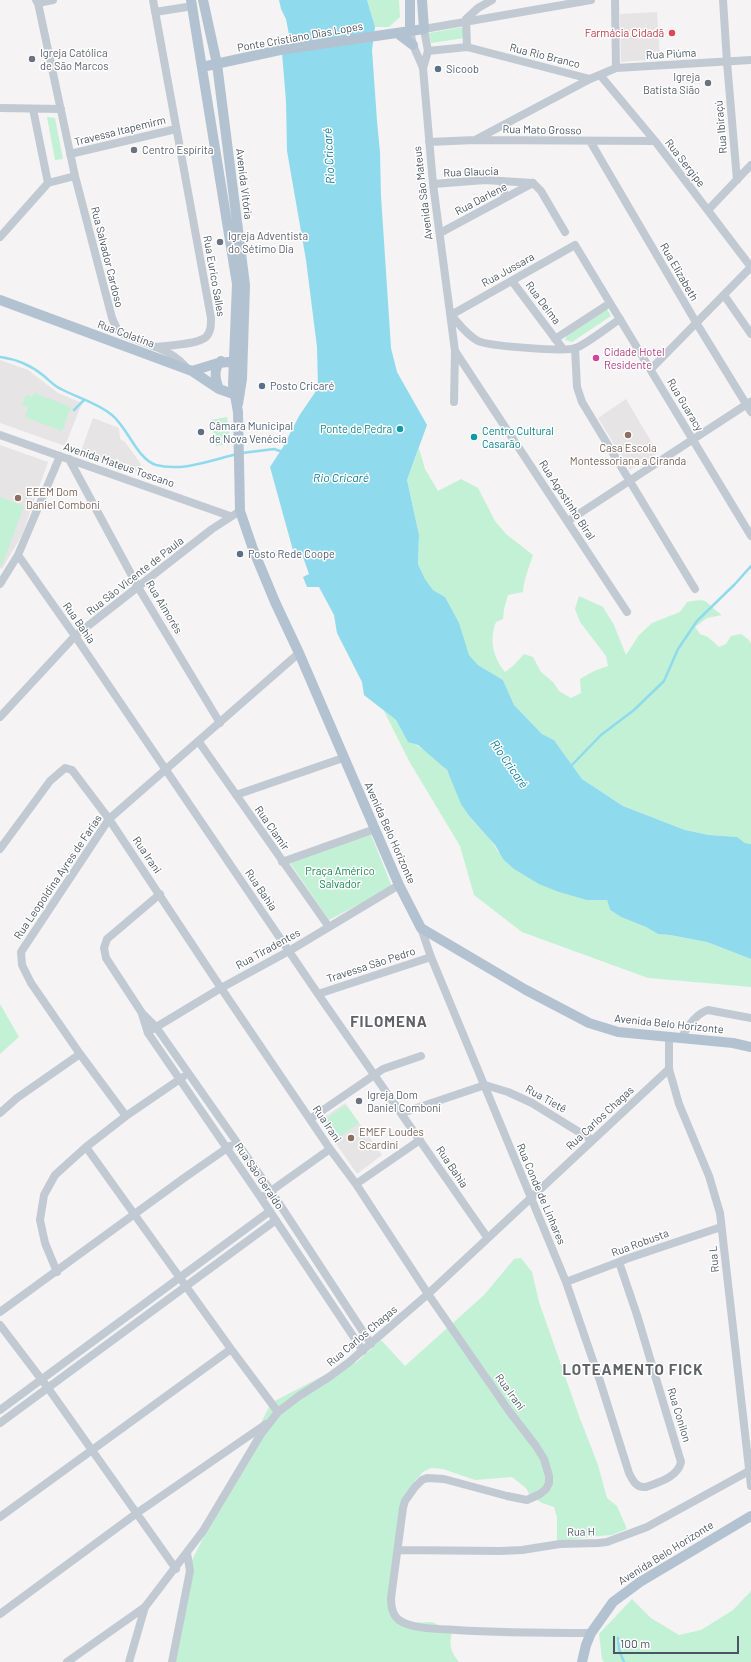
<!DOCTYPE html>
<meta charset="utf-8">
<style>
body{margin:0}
#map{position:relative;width:751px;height:1662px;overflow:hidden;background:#f5f3f3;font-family:Barlow,sans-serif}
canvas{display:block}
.scale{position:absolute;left:613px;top:1636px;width:126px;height:18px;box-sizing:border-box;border:2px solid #4a5661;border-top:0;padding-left:5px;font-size:12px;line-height:14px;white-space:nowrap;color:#4a5661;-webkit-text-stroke:3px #fff;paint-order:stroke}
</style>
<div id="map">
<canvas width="751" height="1662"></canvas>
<div class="scale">100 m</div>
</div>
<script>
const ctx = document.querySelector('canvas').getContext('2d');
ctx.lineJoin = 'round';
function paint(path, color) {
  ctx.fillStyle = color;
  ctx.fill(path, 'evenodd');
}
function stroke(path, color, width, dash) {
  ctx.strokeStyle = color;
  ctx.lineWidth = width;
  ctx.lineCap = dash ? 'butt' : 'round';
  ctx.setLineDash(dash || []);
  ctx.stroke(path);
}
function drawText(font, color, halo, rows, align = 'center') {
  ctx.font = font + ' Barlow,sans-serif';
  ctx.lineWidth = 3;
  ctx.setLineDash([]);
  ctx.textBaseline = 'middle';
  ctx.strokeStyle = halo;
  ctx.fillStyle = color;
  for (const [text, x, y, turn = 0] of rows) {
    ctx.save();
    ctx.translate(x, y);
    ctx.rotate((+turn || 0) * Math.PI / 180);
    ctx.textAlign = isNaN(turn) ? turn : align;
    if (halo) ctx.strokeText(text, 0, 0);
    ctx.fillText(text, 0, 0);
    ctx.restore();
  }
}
paint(new Path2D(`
 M657 12 660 59 621 62 620 14Z
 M0 360 28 370 58 393 82 403 65 446 0 423Z
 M626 399 658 453 630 470 598 418Z
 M93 418 119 428 120 439 125 442 141 464 138 472 81 451Z
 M0 445 48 462 22 535 2 569 0 568Z
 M345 1103 382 1155 357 1174 320 1120Z`), '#e6e4e5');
paint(new Path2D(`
 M367 0H399L400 17 389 27H375Z
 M464 27 465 38 431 43 429 33Z
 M47 117 55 118 63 159 55 160Z
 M607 309 611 316 572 342 565 340 567 335Z
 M34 393 71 407 62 431 25 417 28 407 22 405 26 395 32 397Z
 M227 417 231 443 216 446 211 420Z
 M419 448 425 469 438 491 461 479 478 488 495 521 506 534 533 555C529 568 524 578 523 592L508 595 504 609 503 619 496 622C489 639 493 658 505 672L513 666 524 654 533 657 541 672 553 682 559 691 571 698 581 693 580 679 594 671 608 666 606 656 580 622 575 609 579 596 603 607 614 625 626 655 639 635 652 623 680 612 687 602C711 597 704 603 722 615L707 618 695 627 700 634 708 637 719 647 726 644 731 636 741 634 749 640 751 644V844L745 843 736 837 709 835 685 830 623 806 582 779 554 740 542 734 514 705 503 680 478 665 469 655 445 597 433 590 425 579 418 564 419 535 407 480Z
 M0 497 24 506 2 565 0 564Z
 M384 711 396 720 408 741C420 746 440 760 447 771 456 786 458 801 469 816 478 828 492 838 498 852L600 900H607L610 910 621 917 646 927 658 934 670 935 707 942 751 959V987L648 978 522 932 474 895 460 846 409 761Z
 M370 832 392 887 329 920 290 863Z
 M0 1004 19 1037 0 1054Z
 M346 1105 359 1123 335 1140 321 1122Z
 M521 1258 532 1272 539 1302 579 1416 598 1465 607 1498 617 1506 627 1529 612 1535 588 1537 557 1542V1517L554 1507 542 1503 530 1496 526 1488 512 1477 475 1480 443 1469 431 1468 423 1472 414 1482 403 1509 390 1607 397 1618 411 1623 432 1622 452 1631C449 1645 450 1651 459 1662H169L185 1588 186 1572 271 1403 338 1368 357 1362 381 1340 405 1366 484 1295 514 1259Z
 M751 1591V1662H604L602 1659 599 1634 632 1599 651 1618 679 1635 701 1630 733 1610Z`), '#c3f1d5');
paint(new Path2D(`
 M279 0H367L375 27 372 50 377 121 380 152 381 196 391 348 397 372 427 425 407 480 419 535 418 564 425 579 433 590 445 597 459 623 469 655 478 665 503 680 514 705 542 734 554 740 582 779 623 806 685 830 709 835 737 837 745 843 751 844V959L707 942 670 935 658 934 646 927 621 917 610 910 607 900H587L559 892 539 884 514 869 503 859 495 845 469 816 461 804 447 770 418 745 408 742 396 720 364 695 362 682 337 633 334 615 319 587H307L303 577 309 574 303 557 294 554 270 467 283 447 299 416 318 388 317 347 306 260 287 151 286 101 282 53 290 40 286 19 281 9Z`), '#90daee');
stroke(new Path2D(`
 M0 357C16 359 32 366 44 376 50 381 54 386 61 389 78 398 98 403 112 415 128 428 137 459 156 465 182 472 212 460 237 454
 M74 410 84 400
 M242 453 274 449 283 452
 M570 767 601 735 634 710 664 681 678 649 697 621 735 584 751 566
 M618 1638 619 1650 624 1662`), '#90daee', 2.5);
stroke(new Path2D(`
 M36 0 38 3 75 176 112 318 117 329 123 334C144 344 174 349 188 370
 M153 0 211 318C211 325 211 332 206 337 197 345 168 345 156 347
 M615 0 616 68
 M723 0 727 62 737 180
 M38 3 53 0
 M155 12 193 6
 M410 31 413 45 423 68 433 184 455 351 627 612
 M467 47 466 19 478 8 492 0
 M428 51 467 47 590 79
 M423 68 428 51 424 29 591 0
 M600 75 655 141 751 267 651 369
 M0 108 61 109
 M33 109 48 183
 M475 140 590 79 616 68 751 60
 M590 141 697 324 751 412
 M429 142 475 140 655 141
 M70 154 176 129
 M502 181 505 198
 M533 183 541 191 565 232
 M433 184 485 180 533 183
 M708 210 751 165
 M440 233 533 183
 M0 237 48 183 75 176
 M512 281 563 349
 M724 295 751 334
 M451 315 575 245 751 536
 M451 315C459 324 467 335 478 341 488 346 565 352 576 348 588 343 608 327 620 319
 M555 339 610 303
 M575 348 577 387 582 402 695 589
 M454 402 455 351
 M0 435 230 516
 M69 459 138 587 220 723
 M568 521 750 402
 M18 555 75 636 318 994 487 1237
 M0 584 18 555 60 456
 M0 717 75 636 212 529 240 511
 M199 742 329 927
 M236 795 343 758
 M0 849 50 781 65 768 72 770 109 819 221 988 330 1149 356 1184 428 1294 509 1411 536 1446 544 1459 549 1476V1483L546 1489 540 1494 527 1500 507 1496 444 1479 427 1478 422 1480 415 1487 405 1501 403 1508 391 1598C391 1606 392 1615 399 1620 411 1629 440 1629 456 1630 501 1633 546 1633 591 1633
 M282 862 375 829
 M160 894 107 939 104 948 106 958 142 1013 156 1027 271 1191 371 1344
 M421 928 431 957 566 1282 600 1381 629 1473C633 1481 636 1488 646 1487 659 1482 678 1477 681 1462L637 1315 619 1262
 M318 994 431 957
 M142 1014 148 1033 261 1198 363 1351
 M153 1029 221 988 289 951 399 885
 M669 1037V1069L679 1104 709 1176 720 1213 751 1486
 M681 1038C688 1027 695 1014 708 1010L751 1018
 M0 1113 17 1098 80 1054
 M402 1113 485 1085 508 1092 532 1103 592 1140
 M126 1116 80 1054 31 983 22 965 21 952 109 819 299 653
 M310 1119 383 1069 421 1056
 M86 1147 231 1349 278 1412
 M356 1184 420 1140
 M261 1198 330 1149
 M57 1272 45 1243 40 1220 44 1195 55 1175 86 1147 126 1116 183 1077
 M566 1282 619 1262 626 1259 721 1227
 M0 1312 184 1178 230 1146
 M0 1325 48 1388 176 1569
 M0 1410 270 1211
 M0 1423 276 1220
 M0 1517 231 1349
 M398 1550 500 1551 522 1550 560 1544 598 1543 607 1542 647 1527 749 1471
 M0 1614 137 1513 266 1424
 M67 1662 145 1607
 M129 1662 145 1607 203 1531 261 1434 278 1412 299 1396 329 1377 348 1363 428 1294 669 1069
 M172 1662 190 1571 187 1553`), '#c1cad2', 8);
stroke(new Path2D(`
 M191 0 237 284 233 384 238 412 240 511 253 549 275 602 299 653 399 885 421 928 526 990 589 1023 618 1032 733 1043 751 1047
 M203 0 217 64 245 285 242 379 238 404
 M410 0V31
 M397 33 413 45
 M202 67 280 50 424 29 422 0
 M0 300 192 371 219 389 239 396
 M192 371 218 363 240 361
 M219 389C215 379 213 369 221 361
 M582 1662 586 1645 591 1633 613 1602 640 1582 751 1516`), '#b3c2d1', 10);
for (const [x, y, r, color] of [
 [672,33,4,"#e0444e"],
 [32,59,4,"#6b7280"],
 [438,69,4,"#5c6f8a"],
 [708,83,4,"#6b7280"],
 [134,150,4,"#6b7280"],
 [220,242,4,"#6b7280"],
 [596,358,4,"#d1479c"],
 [262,386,4,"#5c6f8a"],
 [400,429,4,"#0f9aa8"],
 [201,432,4,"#5c6f8a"],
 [628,435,4,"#8d6e63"],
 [474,437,4,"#0f9aa8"],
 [18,498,4,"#8d6e63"],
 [240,554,4,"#5c6f8a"],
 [359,1101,4,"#6b7280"],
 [351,1138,4,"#8d6e63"]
]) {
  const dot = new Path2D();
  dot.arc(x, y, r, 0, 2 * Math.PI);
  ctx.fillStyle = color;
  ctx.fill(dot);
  stroke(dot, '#fff', 1.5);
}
drawText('11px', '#be3a42', '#fff', [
 ["Farmácia Cidadã",664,33]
], 'right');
drawText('11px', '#4a5661', '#fff', [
 ["Ponte Cristiano Dias Lopes",300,37,-10],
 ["Rua Piúma",671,54,-3],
 ["Rua Rio Branco",545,56,14],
 ["Rua Ibiraçú",721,127,-95],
 ["Rua Mato Grosso",542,130,1],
 ["Travessa Itapemirm",120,131,-14],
 ["Rua Sergipe",685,163,52],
 ["Rua Glaucia",471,172,-2],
 ["Avenida Vitória",244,184,83],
 ["Avenida São Mateus",423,193,-97],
 ["Rua Darlene",481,199,-28],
 ["Rua Salvador Cardoso",107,257,76],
 ["Rua Jussara",508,270,-29],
 ["Rua Elizabeth",679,272,60],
 ["Rua Eurico Salles",214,276,80],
 ["Rua Delma",543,303,53],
 ["Rua Colatina",126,334,20],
 ["Rua Guaracy",685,405,59],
 ["Avenida Mateus Toscano",119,465,19],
 ["Rua Agostinho Biral",567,500,57],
 ["Rua São Vicente de Paula",135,576,-38],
 ["Rua Aimorés",164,607,59],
 ["Rua Bahia",79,623,55],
 ["Rua Clamir",272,828,55],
 ["Avenida Belo Horizonte",390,833,66],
 ["Rua Irani",147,855,56],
 ["Rua Leopoldina Ayres de Farias",58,877,-56],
 ["Rua Bahia",261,890,56],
 ["Rua Tiradentes",268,949,-29],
 ["Travessa São Pedro",371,965,-18],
 ["Avenida Belo Horizonte",669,1024,6],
 ["Rua Tietê",546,1099,29],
 ["Rua Carlos Chagas",600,1118,-43],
 ["Rua Irani",327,1124,56],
 ["Rua Bahia",452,1167,56],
 ["Rua São Geraldo",259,1176,56],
 ["Rua Conde de Linhares",541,1194,67],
 ["Rua Robusta",640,1243,-20],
 ["Rua L",714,1259,-96],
 ["Rua Carlos Chagas",362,1336,-40],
 ["Rua Irani",510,1392,54],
 ["Rua Conilon",679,1415,73],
 ["Rua H",581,1532,-1],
 ["Avenida Belo Horizonte",666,1553,-32]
]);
drawText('11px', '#5b616d', '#fff', [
 ["Igreja Católica",40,53],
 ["de São Marcos",40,66],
 ["Igreja",700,77,"right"],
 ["Batista Sião",700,90,"right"],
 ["Centro Espírita",142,150],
 ["Igreja Adventista",228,236],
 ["do Sétimo Dia",228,249],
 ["Igreja Dom",367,1095],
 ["Daniel Comboni",367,1108]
], 'left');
drawText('11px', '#4e5e75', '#fff', [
 ["Sicoob",446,69],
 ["Posto Cricaré",270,386],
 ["Câmara Municipal",209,426],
 ["de Nova Venécia",209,439],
 ["Posto Rede Coope",248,554]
], 'left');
drawText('11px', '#b23c85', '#fff', [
 ["Cidade Hotel",604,352],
 ["Residente",604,365]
], 'left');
drawText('11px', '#0d838f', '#fff', [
 ["Ponte de Pedra",392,429],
 ["Centro Cultural",482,431,"left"],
 ["Casarão",482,444,"left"]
], 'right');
drawText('11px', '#785e54', '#fff', [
 ["Casa Escola",628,448,"center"],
 ["Montessoriana a Ciranda",628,461,"center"],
 ["EEEM Dom",26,492],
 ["Daniel Comboni",26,505],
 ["EMEF Loudes",359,1132],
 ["Scardini",359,1145]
], 'left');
drawText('11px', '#17864f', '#fff', [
 ["Praça Américo",340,871],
 ["Salvador",340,884]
]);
drawText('italic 12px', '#0c7c9b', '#fff', [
 ["Rio Cricaré",329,156,-93],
 ["Rio Cricaré",341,478],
 ["Rio Cricaré",509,764,55]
]);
ctx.letterSpacing = '1px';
drawText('bold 15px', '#5f6368', '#fff', [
 ["FILOMENA",389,1022],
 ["LOTEAMENTO FICK",633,1370]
]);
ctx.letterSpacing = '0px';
</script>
